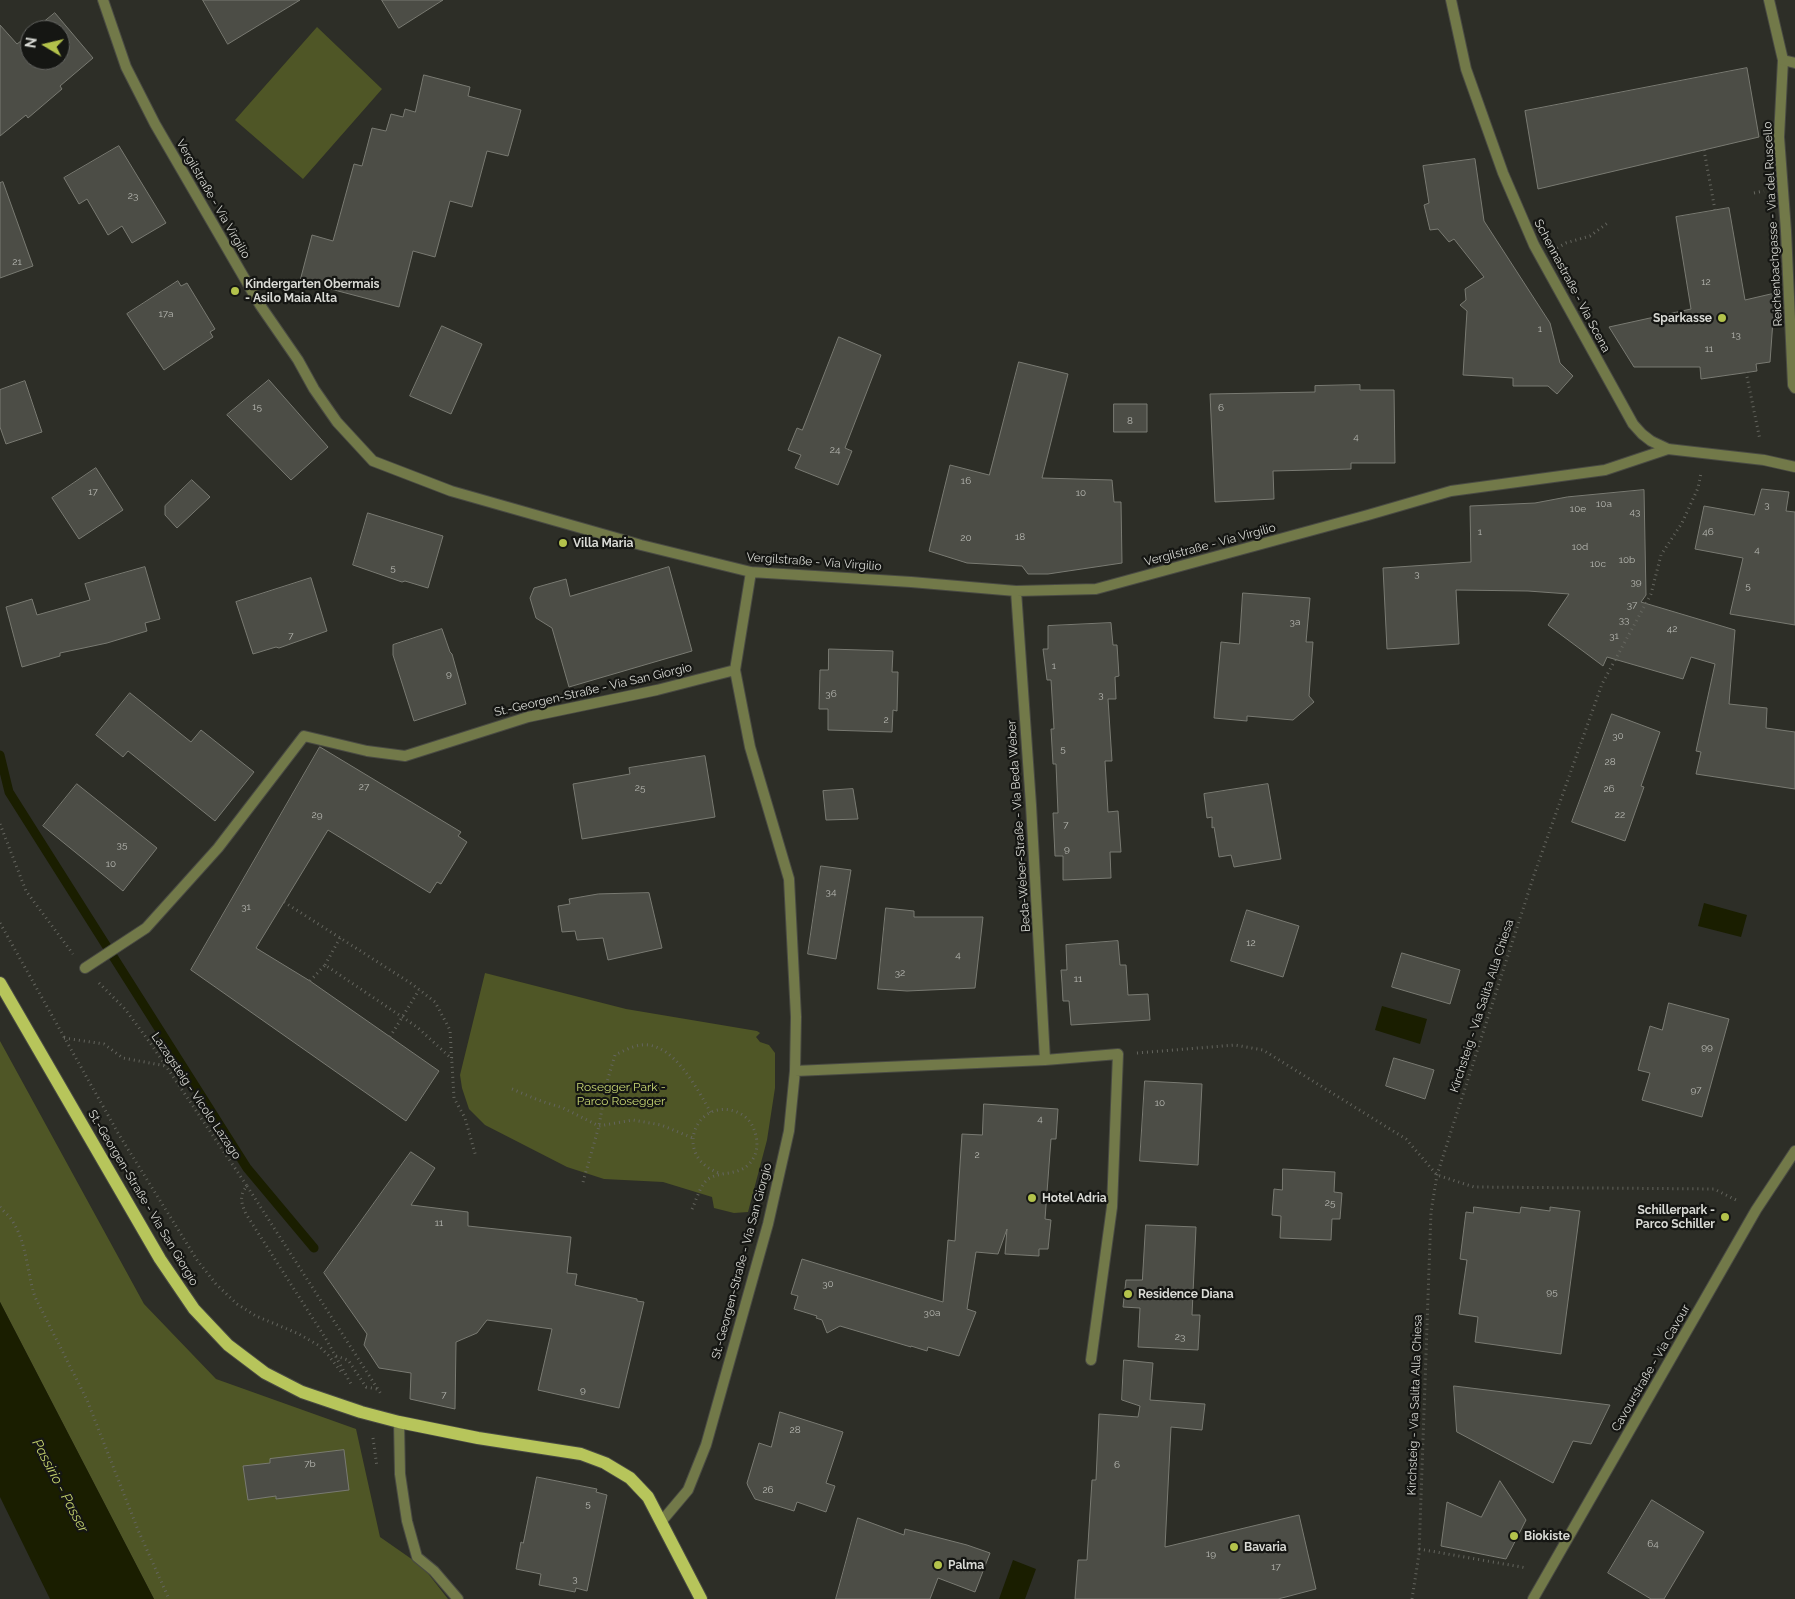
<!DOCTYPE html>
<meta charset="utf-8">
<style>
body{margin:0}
#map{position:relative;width:1795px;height:1599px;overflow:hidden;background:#2d2e27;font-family:Raleway,sans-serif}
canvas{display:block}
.north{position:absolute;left:20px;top:20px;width:50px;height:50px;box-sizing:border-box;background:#151613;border:1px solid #636461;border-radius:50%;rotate:279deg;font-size:14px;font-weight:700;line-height:20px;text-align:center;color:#d9dad5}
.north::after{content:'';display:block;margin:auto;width:18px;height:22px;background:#b3c24b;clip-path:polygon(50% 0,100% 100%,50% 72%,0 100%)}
</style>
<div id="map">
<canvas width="1795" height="1599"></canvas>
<div class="north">N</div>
</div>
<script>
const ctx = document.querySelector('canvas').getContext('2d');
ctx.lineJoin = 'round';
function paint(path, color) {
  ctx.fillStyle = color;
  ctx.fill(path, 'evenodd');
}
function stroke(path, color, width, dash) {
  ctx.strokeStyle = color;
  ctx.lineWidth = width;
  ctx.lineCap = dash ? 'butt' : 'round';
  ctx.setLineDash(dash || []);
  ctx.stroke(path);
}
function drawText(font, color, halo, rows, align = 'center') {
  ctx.font = font + ' Raleway,sans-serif';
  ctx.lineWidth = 4.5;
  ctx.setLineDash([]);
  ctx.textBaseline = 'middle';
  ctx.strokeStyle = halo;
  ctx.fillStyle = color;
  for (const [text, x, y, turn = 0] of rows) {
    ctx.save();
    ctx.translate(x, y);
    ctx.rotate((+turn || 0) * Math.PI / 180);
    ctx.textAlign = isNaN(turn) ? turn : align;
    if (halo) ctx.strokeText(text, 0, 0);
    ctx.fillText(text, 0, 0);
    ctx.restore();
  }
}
paint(new Path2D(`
 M317 27 382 89 303 179 235 120Z
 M485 973 626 1009 757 1031 760 1033 756 1037 760 1042 769 1045 775 1053V1088L767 1140 748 1212 734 1213 714 1208 712 1197 663 1182 604 1179 567 1167 485 1125 469 1109 462 1088 460 1075Z
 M0 1041 144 1304 216 1379 356 1429 380 1537 423 1567 448 1599H154L0 1302Z`), '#4f5626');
paint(new Path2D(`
 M1704 903 1747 915 1741 937 1698 926Z
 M1382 1006 1427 1019 1420 1044 1375 1030Z
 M0 1302 154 1599H50L0 1497Z
 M1013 1560 1036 1569 1025 1599H999Z`), '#1a1e00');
stroke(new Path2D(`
 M0 755 9 792 247 1168 314 1248`), '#1a1e00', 9);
const building = new Path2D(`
 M203 0H300L228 44Z
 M382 0H443L399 28Z
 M55 13 93 58 60 86 62 89 28 118 26 115 0 136V25L17 44 30 34V60H60V30H34Z
 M1747 68 1759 137 1538 189 1525 111Z
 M424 75 470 87 468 96 521 110 508 156 487 151 472 207 450 201 435 257 413 251 399 307 300 281 312 235 333 241 354 164 362 166 372 128 386 131 391 114 403 117 405 109 415 112Z
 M119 146 166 223 132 243 122 226 108 235 87 199 79 204 64 178Z
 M1475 159 1484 221 1550 323 1560 363 1573 376 1557 394 1548 386H1513V378L1463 375 1467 311 1460 305 1466 300 1465 289 1484 277 1454 239 1449 242 1438 229 1430 230 1424 205 1429 203 1423 166Z
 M3 182 33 266 0 278V183Z
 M1729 208 1745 300 1775 293 1770 362 1756 364 1757 371 1701 379 1700 367H1634L1609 327 1691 309 1676 217Z
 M178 281 181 286 187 283 215 329 210 332 213 337 164 370 127 314Z
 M442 326 482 344 451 414 410 396Z
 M839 337 881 355 845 448 852 451 838 485 795 468 801 455 788 450 797 428 802 430Z
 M1019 362 1068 374 1042 478 1112 480 1114 502H1121L1122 563 1048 574H1028L1022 566 967 563 929 551 950 465 989 475Z
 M269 380 328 447 291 480 227 415Z
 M25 381 42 432 6 444 0 427V390Z
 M1360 385V390H1394L1395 463H1351V469L1273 471 1274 499 1215 502 1210 394 1315 392V386Z
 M1114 404H1147V432H1114Z
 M96 468 123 510 79 539 52 498Z
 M192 480 210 497 177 528 165 515V506Z
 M1762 489 1789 492 1786 511 1795 512V625L1730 614 1743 558 1695 549 1704 506 1754 515Z
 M1644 490 1646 595 1641 602 1735 630 1729 704 1767 708 1766 728 1795 732V789L1696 774 1701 752 1696 751 1715 664 1691 657 1683 679 1607 657 1603 666 1548 625 1569 594 1528 591 1456 590 1459 644 1387 649 1383 568 1471 562 1470 506 1535 503 1567 497Z
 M368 513 443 536 428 588 405 581 402 582 353 565Z
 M145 567 160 619 145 623 147 631 107 643 60 653V656L22 667 6 607 32 599 37 615 90 600 85 584Z
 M669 567 692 651 569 687 552 628 536 618 530 598 534 588 566 579 570 596Z
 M311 578 327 631 279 648 276 647 253 654 236 602Z
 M1243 593 1310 598 1306 642H1313L1309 696 1314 702 1293 720 1247 716V721L1214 718 1221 642 1239 644Z
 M1111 623 1113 645H1117L1119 676 1115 677 1116 699H1108L1112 761H1105L1108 812 1118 811 1121 852H1110L1111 878 1063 880V856H1055L1053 813H1058L1056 764H1053L1051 729H1054L1051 680H1047L1043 649H1048V626Z
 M442 629 450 652 452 654 466 704 414 721 393 655V645Z
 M829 649 893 651 892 672H898L897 711 893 710 892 732 828 730V709H819L820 670H828Z
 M130 693 191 742 201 730 254 772 215 821 128 751 123 757 96 735Z
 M1612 714 1660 732 1641 786 1644 787 1625 841 1572 822Z
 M320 747 461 832 458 836 467 842 441 884 437 882 430 893 328 830 256 948 310 981 439 1071 406 1121 191 970Z
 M705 756 715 817 582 839 573 784 630 774 629 768Z
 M77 784 157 848 123 891 43 826Z
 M1268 784 1281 859 1234 867 1231 855 1219 857 1214 827 1212 828V817L1207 818 1204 794Z
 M853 789 858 819 826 820 823 791Z
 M821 866 851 870 836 959 808 954Z
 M649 893 662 948 608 960 603 938 577 940 575 931 562 932 558 906 570 904 569 899 598 894Z
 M886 908 914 911V917H983L975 988 907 991 878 989Z
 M1247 910 1299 926 1283 977 1231 961Z
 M1118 941 1120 965H1126L1128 995 1148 994 1150 1020 1071 1025 1069 1001H1063L1062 983 1061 970H1067L1066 945Z
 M1402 953 1460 970 1450 1004 1392 987Z
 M1669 1003 1729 1019 1702 1117 1642 1100 1650 1073 1638 1070 1650 1026 1662 1030Z
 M1394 1058 1434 1070 1425 1099 1386 1086Z
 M1145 1081 1202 1084 1198 1165 1140 1161Z
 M984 1104 1058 1109 1056 1139H1051L1045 1219 1051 1220 1048 1249H1039V1256L1005 1254 1007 1229 998 1254 976 1252 967 1309 976 1312 959 1356 928 1347 927 1351 911 1346V1347L840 1326 827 1333 822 1320 816 1318 817 1316 794 1309 798 1296 791 1294 802 1259 943 1302 948 1240 955 1241 962 1134 982 1135Z
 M411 1152 435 1168 411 1205 468 1212V1226L571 1237 567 1273 577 1274 575 1285 637 1299V1301L644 1302 619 1408 538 1390 552 1329 487 1320 477 1333 456 1342 455 1409 410 1399 411 1373 379 1368 364 1345 367 1334 324 1273Z
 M1283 1169 1335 1172 1334 1192 1342 1193 1340 1219H1332L1331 1240 1280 1238 1281 1216 1272 1215 1274 1189 1282 1190Z
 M1474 1207 1520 1213 1521 1207 1550 1211V1207L1580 1211 1561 1354 1475 1342 1478 1317 1459 1314 1467 1260 1460 1259 1466 1212 1473 1213Z
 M1146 1225 1196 1227 1192 1315H1200L1198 1350 1138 1347 1140 1308 1123 1307 1126 1280H1142Z
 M1124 1360 1153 1363 1150 1400 1205 1404 1202 1430 1171 1427 1165 1547 1299 1515 1316 1589 1278 1599H1075L1078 1560H1087L1092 1480H1096L1099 1414 1138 1417 1140 1406 1122 1400Z
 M1454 1386 1610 1405 1591 1444 1573 1441 1553 1483 1457 1432Z
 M780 1412 843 1432 826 1483 835 1486 826 1512 797 1502 794 1511 755 1499 748 1486 747 1483 759 1443 771 1447Z
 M344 1450 349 1490 276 1499V1496L248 1500 243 1466 270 1463V1459Z
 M537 1477 597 1489 596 1492 607 1495 587 1591 576 1588 575 1592 539 1585 541 1574 516 1569 521 1542 523 1543Z
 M1500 1481 1526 1520 1506 1559 1441 1546 1447 1502 1481 1517Z
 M1652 1500 1704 1532 1664 1599H1651L1608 1573Z
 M858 1518 904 1535 905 1529 967 1545 990 1553 975 1592 938 1578 930 1599H836Z`);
paint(building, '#4c4d46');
stroke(building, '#797a72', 1);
const service = new Path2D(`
 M1783 60 1779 137 1786 231 1793 385 1795 388
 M399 1422 400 1474 407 1521 417 1557 434 1571 458 1599`);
const minor = new Path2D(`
 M103 0 126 67 155 124 260 305 298 360 314 389 337 422 373 461 451 491 641 545 751 572 911 582 1016 591 1096 589 1368 515 1451 491 1605 470 1668 449
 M1769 0 1783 60 1795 63
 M1016 591 1031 805 1045 1060
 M85 968 146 928 218 848 304 736 367 751 405 756 528 717 657 690 735 670
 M795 1071 1045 1060 1118 1054 1112 1207 1091 1360
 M661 1522 688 1490 706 1445 768 1224 789 1131 795 1071 796 1017 789 879 750 747 735 670 751 572`);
const tertiary = new Path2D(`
 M1451 0 1466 69 1503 173 1534 245 1633 424 1642 434 1651 441 1668 449 1764 460 1795 467
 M1533 1599 1756 1210 1795 1151`);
const primary = new Path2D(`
 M0 983 160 1259 194 1309 228 1345 265 1373 302 1392 361 1412 399 1422 478 1438 581 1454 605 1463 630 1478 648 1497 701 1599`);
stroke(service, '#494a43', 12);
stroke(minor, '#494a43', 12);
stroke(tertiary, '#494a43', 12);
stroke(primary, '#494a43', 14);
stroke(new Path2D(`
 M1704 150 1715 210
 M1754 193 1764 191
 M1557 248 1566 243 1590 236 1609 222
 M1746 372 1760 440
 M0 824 26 891 73 954
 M284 902 412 984 435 1002 450 1030 454 1098 465 1118 476 1157
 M0 923 118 1133 197 1260 216 1284 237 1304 256 1316 299 1334 318 1345 328 1355 343 1374
 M325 965 340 938
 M310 981 325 965 417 1027 452 1059
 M99 983 125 1009 151 1044 247 1186C239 1195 241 1203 246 1214L326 1339 351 1384
 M390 1037 419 990
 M64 1038 104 1044 123 1058 166 1066
 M1137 1053 1235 1045 1263 1050 1406 1139 1437 1175 1474 1187 1714 1189 1738 1201
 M512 1089 538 1100 563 1108 599 1126 633 1120 661 1125 693 1138
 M583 1182 599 1126 606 1085 615 1055C623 1051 633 1046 641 1045 673 1041 698 1090 711 1113
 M247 1186 381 1394
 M0 1207C4 1212 10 1216 13 1222 27 1244 27 1273 35 1297L87 1400 138 1530 169 1599
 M692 1209C696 1201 699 1189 705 1182 717 1168 742 1180 754 1157 759 1147 757 1136 753 1127 750 1120 744 1115 737 1112 696 1096 670 1158 722 1174
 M336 1356 348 1360 366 1387 377 1389
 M373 1438 377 1467
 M1419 1549 1527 1568
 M1412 1599 1419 1554 1431 1212 1437 1175 1534 875 1602 684 1651 594 1661 555 1682 523 1698 488 1701 473`), '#64655e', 3, [1, 4]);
stroke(service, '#727949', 10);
stroke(minor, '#727949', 10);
stroke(tertiary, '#727949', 10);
stroke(primary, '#b7c55b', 12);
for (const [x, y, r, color] of [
 [235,291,5,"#b3c24b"],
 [1722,318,5,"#b3c24b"],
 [563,543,5,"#b3c24b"],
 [1032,1198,5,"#b3c24b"],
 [1725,1217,5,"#b3c24b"],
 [1128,1294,5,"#b3c24b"],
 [1514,1536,5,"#b3c24b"],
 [1234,1547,5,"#b3c24b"],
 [938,1565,5,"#b3c24b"]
]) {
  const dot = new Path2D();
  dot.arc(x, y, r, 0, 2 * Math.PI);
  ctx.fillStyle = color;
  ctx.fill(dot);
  stroke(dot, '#151613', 2);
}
drawText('10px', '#b6b7b1', null, [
 ["23",133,196],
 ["21",17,262],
 ["12",1706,282],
 ["17a",166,314],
 ["1",1540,329],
 ["13",1736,335],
 ["11",1709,349],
 ["15",257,407],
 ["6",1221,408],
 ["8",1130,421],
 ["4",1356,437],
 ["24",835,450],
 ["16",966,481],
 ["17",93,492],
 ["10",1081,493],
 ["10a",1604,504],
 ["3",1767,505],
 ["10e",1578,509],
 ["43",1635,512],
 ["1",1480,532],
 ["46",1708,532],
 ["18",1020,537],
 ["20",966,538],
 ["10d",1580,547],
 ["4",1757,550],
 ["10b",1627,560],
 ["10c",1598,564],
 ["5",393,568],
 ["3",1417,574],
 ["39",1636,582],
 ["5",1748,586],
 ["37",1632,605],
 ["33",1624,620],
 ["3a",1295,622],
 ["42",1672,629],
 ["7",291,636],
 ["31",1614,636],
 ["1",1054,666],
 ["9",449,674],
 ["36",831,694],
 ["3",1101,695],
 ["2",886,720],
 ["30",1618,736],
 ["5",1063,749],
 ["28",1610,762],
 ["27",364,787],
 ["25",640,788],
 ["26",1609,789],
 ["29",317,815],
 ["22",1620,815],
 ["7",1066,825],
 ["35",122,845],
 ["9",1067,849],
 ["10",111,864],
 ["34",831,892],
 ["31",246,907],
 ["12",1251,943],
 ["4",958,955],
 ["32",900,973],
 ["11",1078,979],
 ["99",1707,1047],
 ["97",1696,1090],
 ["10",1160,1103],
 ["4",1040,1119],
 ["2",977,1155],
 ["25",1330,1203],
 ["11",439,1223],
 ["30",828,1284],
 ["95",1552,1292],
 ["30a",932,1313],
 ["23",1180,1337],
 ["9",583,1390],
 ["7",444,1395],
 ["28",795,1430],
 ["7b",310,1464],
 ["6",1117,1465],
 ["26",768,1490],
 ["5",588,1504],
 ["64",1653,1544],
 ["19",1211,1554],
 ["17",1276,1567],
 ["3",575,1579]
]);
drawText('12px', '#d9dad5', '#151613', [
 ["Vergilstraße - Via Virgilio",213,199,60],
 ["Reichenbachgasse - Via del Ruscello",1773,224,-93],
 ["Schennastraße - Via Scena",1572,286,62],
 ["Vergilstraße - Via Virgilio",1210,545,-15],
 ["Vergilstraße - Via Virgilio",814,562,4],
 ["St.-Georgen-Straße - Via San Giorgio",593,690,-13],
 ["Beda-Weber-Straße - Via Beda Weber",1019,826,-94],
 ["Kirchsteig - Via Salita Alla Chiesa",1482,1006,-72],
 ["Lazagsteig - Vicolo Lazago",196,1096,56],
 ["St.-Georgen-Straße - Via San Giorgio",143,1198,59],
 ["St.-Georgen-Straße - Via San Giorgio",742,1261,-75],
 ["Cavourstraße - Via Cavour",1651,1368,-60],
 ["Kirchsteig - Via Salita Alla Chiesa",1415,1405,-88]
]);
drawText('bold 12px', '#d9dad5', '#151613', [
 ["Kindergarten Obermais",245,284],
 ["- Asilo Maia Alta",245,298],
 ["Sparkasse",1712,318,"right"],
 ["Villa Maria",573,543],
 ["Hotel Adria",1042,1198],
 ["Schillerpark -",1715,1210,"right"],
 ["Parco Schiller",1715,1224,"right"],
 ["Residence Diana",1138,1294],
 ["Biokiste",1524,1536],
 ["Bavaria",1244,1547],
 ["Palma",948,1565]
], 'left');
drawText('12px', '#cad975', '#151613', [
 ["Rosegger Park -",621,1087],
 ["Parco Rosegger",621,1101]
]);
drawText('italic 14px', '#c2d06d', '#151613', [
 ["Passirio - Passer",60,1486,62]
]);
</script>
